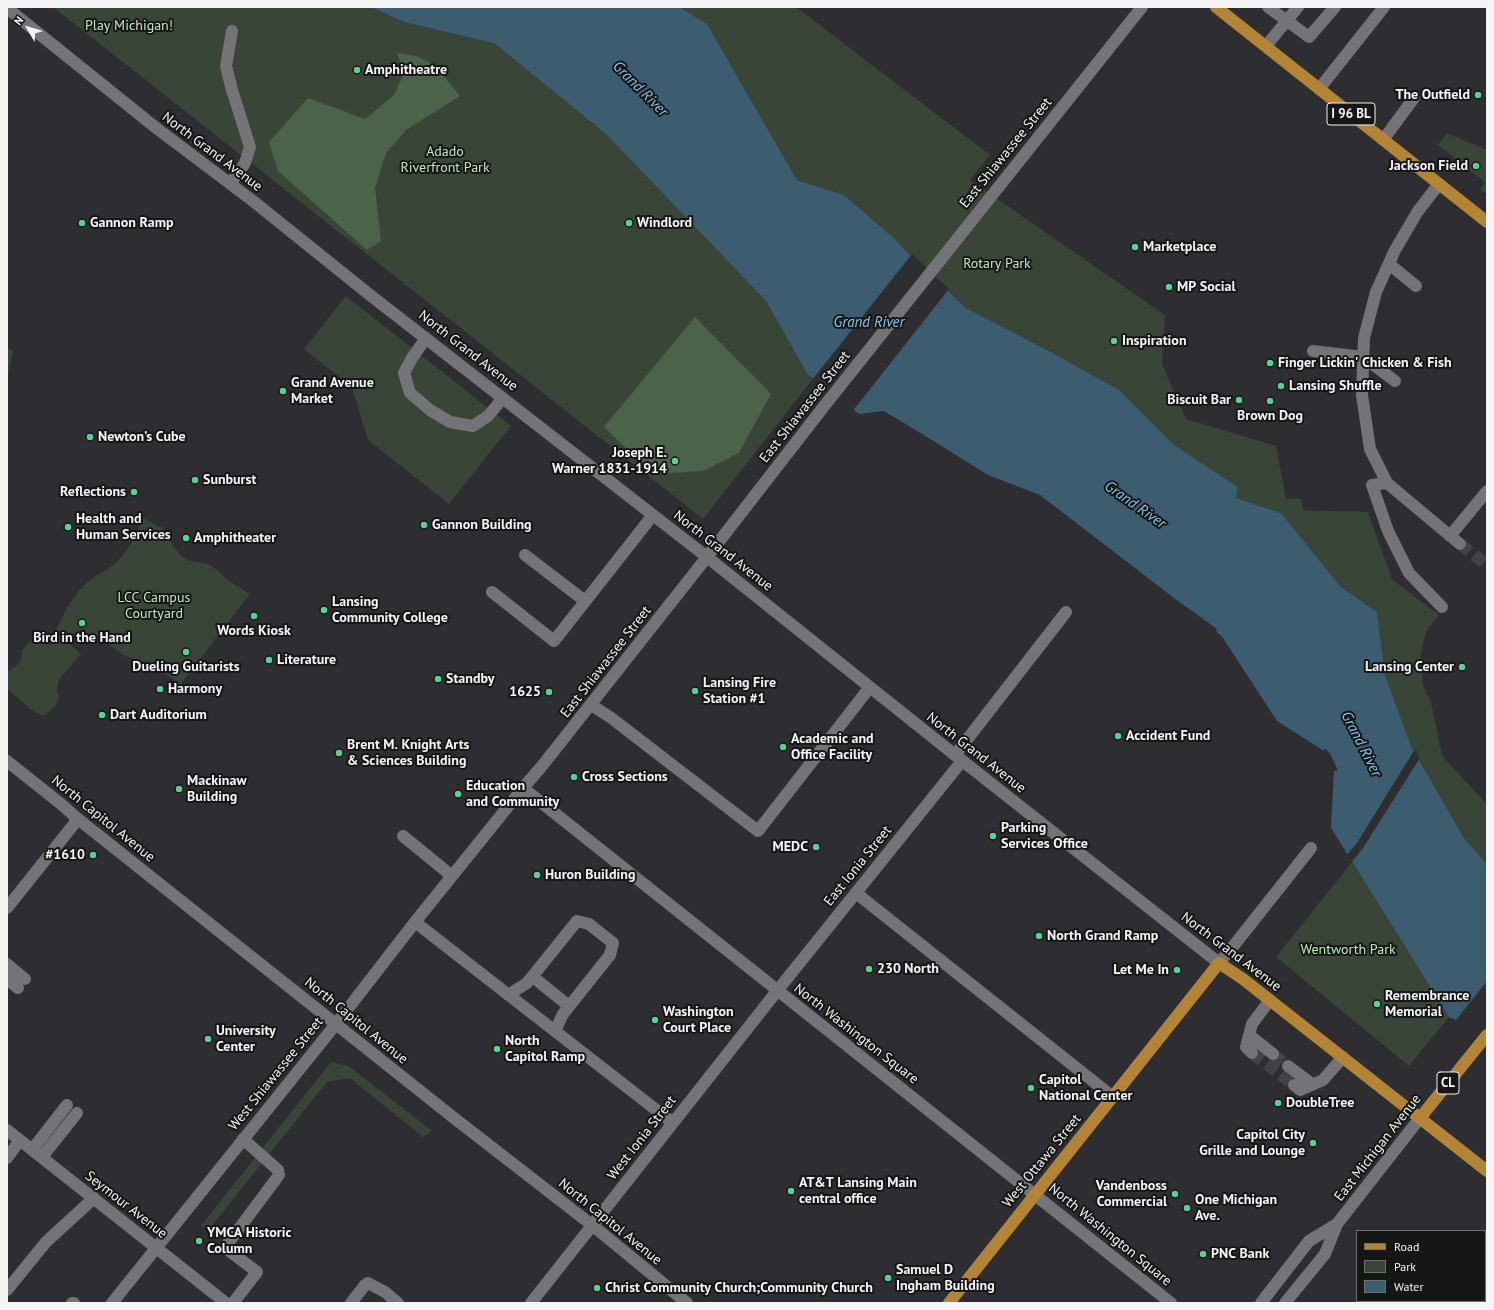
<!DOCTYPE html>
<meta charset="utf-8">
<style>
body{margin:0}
#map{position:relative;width:1494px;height:1310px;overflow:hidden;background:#2e2d31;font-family:"PT Sans",sans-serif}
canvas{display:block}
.frame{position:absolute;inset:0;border:8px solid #f5f4f6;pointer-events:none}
.legend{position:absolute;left:1356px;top:1230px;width:130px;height:72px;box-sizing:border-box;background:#161617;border:1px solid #6f6f70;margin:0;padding:5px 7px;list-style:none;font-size:12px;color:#f5f4f6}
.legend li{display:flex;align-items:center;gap:8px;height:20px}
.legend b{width:20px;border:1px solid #6f6f70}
.north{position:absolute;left:8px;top:8px;width:40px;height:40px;-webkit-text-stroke:3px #161617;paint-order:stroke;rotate:308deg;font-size:11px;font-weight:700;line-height:16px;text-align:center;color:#f5f4f6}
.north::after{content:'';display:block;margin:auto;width:14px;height:18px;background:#f5f4f6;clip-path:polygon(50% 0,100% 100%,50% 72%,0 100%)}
</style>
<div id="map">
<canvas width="1494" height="1310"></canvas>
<div class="frame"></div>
<ul class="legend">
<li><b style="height:5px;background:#b48436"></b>Road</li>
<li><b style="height:11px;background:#384537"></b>Park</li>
<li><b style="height:11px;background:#3c5d70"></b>Water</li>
</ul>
<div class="north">N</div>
</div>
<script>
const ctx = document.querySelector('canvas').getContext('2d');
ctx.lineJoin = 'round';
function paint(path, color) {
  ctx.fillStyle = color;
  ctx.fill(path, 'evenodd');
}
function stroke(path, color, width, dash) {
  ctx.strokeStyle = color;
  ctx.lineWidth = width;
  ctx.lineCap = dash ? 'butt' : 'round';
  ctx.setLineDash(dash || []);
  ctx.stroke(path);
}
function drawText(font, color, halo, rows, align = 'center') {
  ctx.font = font + ' "PT Sans",sans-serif';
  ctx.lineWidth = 4;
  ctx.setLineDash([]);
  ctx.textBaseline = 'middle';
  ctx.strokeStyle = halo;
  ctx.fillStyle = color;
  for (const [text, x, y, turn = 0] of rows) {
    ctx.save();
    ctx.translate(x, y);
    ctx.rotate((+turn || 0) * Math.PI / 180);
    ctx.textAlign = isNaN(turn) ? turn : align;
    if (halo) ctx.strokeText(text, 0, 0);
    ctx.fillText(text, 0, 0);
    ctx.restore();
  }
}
paint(new Path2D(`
 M53 7H371L404 22 472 7 494 43 606 134 766 301 808 375 813 379 703 519Z
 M679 7H796L990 155 970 180 1165 315 1162 364 1186 419 1276 446 1286 499H1301L1303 510 1368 512 1392 579 1439 615 1426 631 1420 657 1423 685 1431 702 1442 756 1487 804V864L1464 838 1411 746 1385 675 1377 612 1341 587 1281 513 1236 498 1238 487 1174 445 1119 390 1047 350 966 308 910 255 895 239 844 195 797 180 729 62Z
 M1447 133 1487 150V194L1480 189 1485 182 1438 145Z
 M346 296 511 426 449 504 368 440 352 387 304 349Z
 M7 347 13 351 7 380Z
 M143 518 164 529 173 546 181 556 191 561 208 564 218 570 227 580 250 594 177 689 174 680 155 667 123 655 101 638 56 631C64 613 73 594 88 582 97 574 110 569 118 561 130 549 136 533 143 518Z
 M56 632 81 654 59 679 57 692 60 696C56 706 52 710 43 716L32 710 7 689V671C12 669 19 665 21 659 22 656 22 652 23 650 29 638 42 637 54 638Z
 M1352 862 1449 1017 1409 1066 1276 957Z
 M331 1062 349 1066 432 1131 423 1137 350 1078 327 1082 210 1228 200 1227Z`), '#384537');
paint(new Path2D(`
 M397 53 416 56 435 65 460 96 406 130 386 153 375 188 381 241 367 250 278 171 269 142 308 98 365 119 394 95 404 73Z
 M695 317 771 394 739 453 703 471 670 473 642 464 604 427Z`), '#4b634a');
paint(new Path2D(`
 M371 7H679L707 24 797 180 844 195 895 239 910 255 966 308 1047 350 1119 390 1174 445 1238 487 1236 498 1281 513 1341 587 1377 612 1385 675 1411 746 1464 838 1487 864V1037L1449 1017 1331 828 1334 771H1338L1331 755 1325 748 1324 751 1277 721 1223 638 1216 631 1217 629 1174 598 1040 495 988 475 932 440 884 411 859 414 813 379 808 375 766 301 606 134 494 43 404 22Z`), '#3c5d70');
paint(new Path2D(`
 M912 254 949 289 852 412 812 380Z
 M1415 749 1420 758 1363 848 1351 863 1346 856 1357 843Z
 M1487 981V1039L1450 1020 1452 1018 1456 1020Z`), '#2e2d31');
stroke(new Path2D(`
 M1460 544 1487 565
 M1252 1053 1294 1085
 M1273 1054 1288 1066`), '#424145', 12, [12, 6]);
stroke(new Path2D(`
 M1268 7 1309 37 1335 7
 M7 8 155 127 253 201 370 295 707 557 955 755 1219 963 1235 944 1311 848
 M1266 46 1298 7
 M1319 89 1384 7
 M1383 140 1414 98
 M230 184 245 163 250 147 232 90 226 66 232 31
 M1439 184 1418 211 1395 250 1376 292 1364 338 1362 395 1370 449 1387 483 1460 544
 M1389 264 1416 286
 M426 338 412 358 404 373 410 393 430 410 450 422 473 426 488 416 503 398
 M1313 351 1363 357 1395 381
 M1387 483 1372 485 1388 531 1409 573 1442 607
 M1450 536 1487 491
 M525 555 585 601
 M492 592 554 641 653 515
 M591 705 610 717 758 831 870 687
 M955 755 1066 612
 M7 761 61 804 78 819 454 1118 592 1225 687 1303
 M523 788 1171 1303
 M403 836 452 876
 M856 893 1113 1097
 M7 908 78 819
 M415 922 673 1123
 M7 964 25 979
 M533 977 569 1006
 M7 979 18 988
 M508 995 527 983 577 921 589 924 613 943 610 955 563 1014 555 1031
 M1249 1035 1273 1054
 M1252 1053 1246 1047 1252 1024 1270 1000
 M1288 1066 1312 1084
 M1294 1085 1300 1090 1323 1080 1343 1057
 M7 1130 226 1303
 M32 1150 67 1105
 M42 1157 77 1113
 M7 1158 20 1140
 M7 1290 46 1242 94 1198
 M72 1303H74
 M112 1303 336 1024 415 922 523 788 542 766 707 557 825 405 1142 7
 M233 1303 257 1272 228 1250 226 1246 279 1175 278 1170 243 1139
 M351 1303 365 1285 368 1283 385 1292 398 1303
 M531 1303 777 991 962 761
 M1261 1303 1309 1241 1337 1224
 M1285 1303 1325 1254 1337 1224 1420 1118`), '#747377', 12);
stroke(new Path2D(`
 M1216 7 1487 222
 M1420 1118 1487 1035
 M949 1303 1219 963 1243 979 1487 1171`), '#b48436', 12);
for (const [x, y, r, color] of [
 [357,70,4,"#54d395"],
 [1478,95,4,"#54d395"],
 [1476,166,4,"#54d395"],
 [82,223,4,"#54d395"],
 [629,223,4,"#54d395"],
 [1135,247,4,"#54d395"],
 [1169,287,4,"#54d395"],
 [1114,341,4,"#54d395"],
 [1270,363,4,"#54d395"],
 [1281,386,4,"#54d395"],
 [283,391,4,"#54d395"],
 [1239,400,4,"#54d395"],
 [1270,401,4,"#54d395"],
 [90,437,4,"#54d395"],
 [675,461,4,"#54d395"],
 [195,480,4,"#54d395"],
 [134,492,4,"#54d395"],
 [424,525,4,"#54d395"],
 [68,527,4,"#54d395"],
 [186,538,4,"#54d395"],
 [324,610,4,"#54d395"],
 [254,616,4,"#54d395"],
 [82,623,4,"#54d395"],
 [186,652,4,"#54d395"],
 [269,660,4,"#54d395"],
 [1462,667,4,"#54d395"],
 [438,679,4,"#54d395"],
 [160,689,4,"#54d395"],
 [695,691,4,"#54d395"],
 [549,692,4,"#54d395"],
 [102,715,4,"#54d395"],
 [1118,736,4,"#54d395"],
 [783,747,4,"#54d395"],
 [339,753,4,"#54d395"],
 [574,777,4,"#54d395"],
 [179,789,4,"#54d395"],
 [458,794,4,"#54d395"],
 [993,836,4,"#54d395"],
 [816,847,4,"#54d395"],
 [93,855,4,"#54d395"],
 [537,875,4,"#54d395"],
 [1039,936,4,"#54d395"],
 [869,969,4,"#54d395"],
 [1177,970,4,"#54d395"],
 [1377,1004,4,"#54d395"],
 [655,1020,4,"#54d395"],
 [208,1039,4,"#54d395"],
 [497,1049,4,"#54d395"],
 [1031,1088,4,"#54d395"],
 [1278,1103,4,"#54d395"],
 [1313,1143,4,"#54d395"],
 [791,1191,4,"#54d395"],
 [1175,1194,4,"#54d395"],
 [1187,1208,4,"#54d395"],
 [199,1241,4,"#54d395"],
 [1203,1254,4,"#54d395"],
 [888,1278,4,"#54d395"],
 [597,1288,4,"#54d395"]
]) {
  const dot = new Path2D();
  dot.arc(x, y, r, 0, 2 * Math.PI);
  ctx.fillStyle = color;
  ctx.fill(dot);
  stroke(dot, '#161617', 1.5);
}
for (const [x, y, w] of [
 [1351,114,48],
 [1448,1083,22]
]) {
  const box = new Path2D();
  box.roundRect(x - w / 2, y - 11, w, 22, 3);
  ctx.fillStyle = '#161617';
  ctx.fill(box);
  stroke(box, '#f5f4f6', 1);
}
drawText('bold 13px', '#f5f4f6', null, [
 ["I 96 BL",1351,114],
 ["CL",1448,1083]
]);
drawText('14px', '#bdebbc', '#161617', [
 ["Play Michigan!",129,26],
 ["Adado",445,152],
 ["Riverfront Park",445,168],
 ["Rotary Park",997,264],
 ["LCC Campus",154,598],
 ["Courtyard",154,614],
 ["Wentworth Park",1348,950]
]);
drawText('bold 14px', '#f5f4f6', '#161617', [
 ["Amphitheatre",365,70],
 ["The Outfield",1470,95,"right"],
 ["Jackson Field",1468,166,"right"],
 ["Gannon Ramp",90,223],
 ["Windlord",637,223],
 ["Marketplace",1143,247],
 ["MP Social",1177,287],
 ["Inspiration",1122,341],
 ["Finger Lickin' Chicken & Fish",1278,363],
 ["Grand Avenue",291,383],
 ["Market",291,399],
 ["Lansing Shuffle",1289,386],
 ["Biscuit Bar",1231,400,"right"],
 ["Brown Dog",1270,416,"center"],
 ["Newton’s Cube",98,437],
 ["Joseph E.",667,453,"right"],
 ["Warner 1831-1914",667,469,"right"],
 ["Sunburst",203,480],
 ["Reflections",126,492,"right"],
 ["Health and",76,519],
 ["Human Services",76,535],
 ["Gannon Building",432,525],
 ["Amphitheater",194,538],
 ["Lansing",332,602],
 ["Community College",332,618],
 ["Words Kiosk",254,631,"center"],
 ["Bird in the Hand",82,638,"center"],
 ["Literature",277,660],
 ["Dueling Guitarists",186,667,"center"],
 ["Lansing Center",1454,667,"right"],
 ["Standby",446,679],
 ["Lansing Fire",703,683],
 ["Station #1",703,699],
 ["Harmony",168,689],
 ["1625",541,692,"right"],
 ["Dart Auditorium",110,715],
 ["Accident Fund",1126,736],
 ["Academic and",791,739],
 ["Office Facility",791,755],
 ["Brent M. Knight Arts",347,745],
 ["& Sciences Building",347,761],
 ["Cross Sections",582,777],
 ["Mackinaw",187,781],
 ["Building",187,797],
 ["Education",466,786],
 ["and Community",466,802],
 ["Parking",1001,828],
 ["Services Office",1001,844],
 ["MEDC",808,847,"right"],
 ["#1610",85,855,"right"],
 ["Huron Building",545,875],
 ["North Grand Ramp",1047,936],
 ["230 North",877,969],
 ["Let Me In",1169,970,"right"],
 ["Remembrance",1385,996],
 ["Memorial",1385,1012],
 ["Washington",663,1012],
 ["Court Place",663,1028],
 ["University",216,1031],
 ["Center",216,1047],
 ["North",505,1041],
 ["Capitol Ramp",505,1057],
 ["Capitol",1039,1080],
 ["National Center",1039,1096],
 ["DoubleTree",1286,1103],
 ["Capitol City",1305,1135,"right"],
 ["Grille and Lounge",1305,1151,"right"],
 ["AT&T Lansing Main",799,1183],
 ["central office",799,1199],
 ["Vandenboss",1167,1186,"right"],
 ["Commercial",1167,1202,"right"],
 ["One Michigan",1195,1200],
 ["Ave.",1195,1216],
 ["YMCA Historic",207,1233],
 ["Column",207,1249],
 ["PNC Bank",1211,1254],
 ["Samuel D",896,1270],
 ["Ingham Building",896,1286],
 ["Christ Community Church;Community Church",605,1288]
], 'left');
drawText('14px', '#f5f4f6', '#161617', [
 ["North Grand Avenue",212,152,37],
 ["East Shiawassee Street",1006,153,-51],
 ["North Grand Avenue",468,351,38],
 ["East Shiawassee Street",805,407,-52],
 ["North Grand Avenue",723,551,38],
 ["East Shiawassee Street",606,662,-52],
 ["North Grand Avenue",976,753,38],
 ["North Capitol Avenue",103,819,39],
 ["East Ionia Street",858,866,-51],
 ["North Grand Avenue",1231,952,37],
 ["North Capitol Avenue",356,1021,39],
 ["North Washington Square",856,1034,38],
 ["West Shiawassee Street",276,1074,-51],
 ["West Ionia Street",642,1138,-52],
 ["East Michigan Avenue",1378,1148,-52],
 ["West Ottawa Street",1042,1161,-51],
 ["Seymour Avenue",126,1205,38],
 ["North Capitol Avenue",610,1222,39],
 ["North Washington Square",1110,1235,39]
]);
drawText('italic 15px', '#8bc7ea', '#161617', [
 ["Grand River",640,89,45],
 ["Grand River",869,323],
 ["Grand River",1135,505,35],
 ["Grand River",1361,744,63]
]);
</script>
